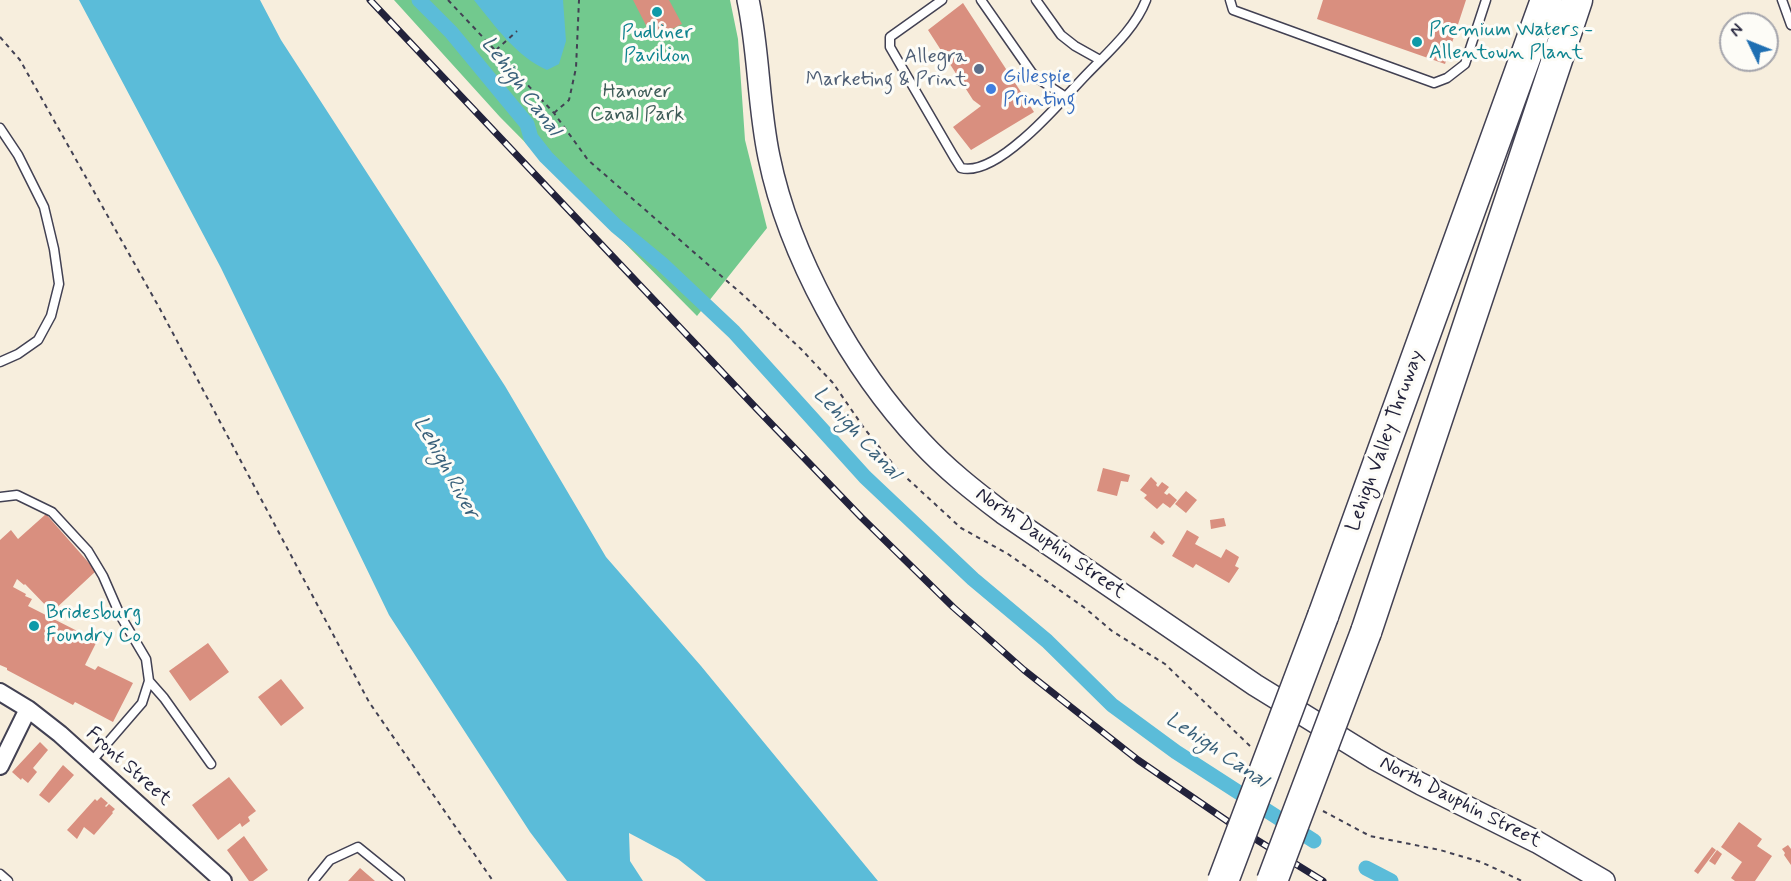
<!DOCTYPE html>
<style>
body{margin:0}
#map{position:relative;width:1791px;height:881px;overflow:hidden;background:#f7eedd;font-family:Mynerve,sans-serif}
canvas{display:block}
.north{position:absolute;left:1719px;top:12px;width:60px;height:60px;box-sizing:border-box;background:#fdfcf7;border:2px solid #a5a5ac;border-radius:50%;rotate:313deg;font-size:16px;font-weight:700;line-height:24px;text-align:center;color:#22223b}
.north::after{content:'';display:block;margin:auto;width:21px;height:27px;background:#1f6fb2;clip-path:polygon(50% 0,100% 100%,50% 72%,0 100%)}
</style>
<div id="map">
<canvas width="1791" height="881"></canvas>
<div class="north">N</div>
</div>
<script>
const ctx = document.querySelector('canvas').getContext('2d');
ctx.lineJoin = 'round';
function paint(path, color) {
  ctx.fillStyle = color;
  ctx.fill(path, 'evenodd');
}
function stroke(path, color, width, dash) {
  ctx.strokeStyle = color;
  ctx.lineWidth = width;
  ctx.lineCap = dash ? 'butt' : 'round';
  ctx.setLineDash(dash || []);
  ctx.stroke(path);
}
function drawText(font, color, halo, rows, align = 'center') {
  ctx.font = font + ' Mynerve,sans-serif';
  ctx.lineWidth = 6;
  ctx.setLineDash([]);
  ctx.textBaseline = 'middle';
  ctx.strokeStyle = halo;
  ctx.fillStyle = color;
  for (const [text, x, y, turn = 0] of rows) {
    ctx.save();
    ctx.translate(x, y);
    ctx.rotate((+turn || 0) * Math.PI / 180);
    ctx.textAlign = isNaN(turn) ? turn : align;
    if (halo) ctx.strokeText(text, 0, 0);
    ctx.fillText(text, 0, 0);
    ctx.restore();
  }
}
paint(new Path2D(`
 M394 0H730L738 39 745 140 767 228 697 316 500 117Z`), '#72c98e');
paint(new Path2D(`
 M79 0H260L281 40 505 386 606 557 701 666 878 881H706L678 859 629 833 630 861 643 881H567L530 832 389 615 221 268Z
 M474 0H563L566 41 559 64 547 70C517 57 495 26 474 0Z`), '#5bbcd9');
stroke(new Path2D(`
 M419 0 451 32 527 124 531 138 546 157 616 226 662 264 734 332 865 477 973 579 1047 641 1112 705 1176 752 1314 841
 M1366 868 1391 881`), '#5bbcd9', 15);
paint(new Path2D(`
 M633 0H669L682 24 653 39Z
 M1323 0H1466L1445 64 1317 19Z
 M963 3 1034 112 971 150 953 127 981 106 973 100 928 30Z
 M1103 468 1130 475 1128 482 1121 481 1117 496 1097 491Z
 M1151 477 1157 483 1156 485 1158 487 1162 482 1169 487 1164 493 1167 495 1169 493 1177 500 1170 508 1163 503 1157 509 1144 498 1147 495 1140 490Z
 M1186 491 1197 500 1186 513 1175 504Z
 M46 514 96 571 52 612 25 584 24 585 17 579 13 587 26 594 25 596 32 599 28 606 97 641 85 665 95 670 98 666 133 683 113 722 75 702 73 705 7 670V668L0 665V540L11 530 18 539Z
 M1224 518 1226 526 1211 529 1210 520Z
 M1187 530 1199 537 1195 544 1221 558 1226 549 1239 557 1235 566 1239 568 1229 583 1196 564 1193 568 1172 556Z
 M1154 531 1165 542 1162 545 1150 537Z
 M208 643 229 672 190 701 169 671Z
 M281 679 304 708 281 726 258 697Z
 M40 742 48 750 33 768 37 772 28 783 22 778 21 780 12 772Z
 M63 765 74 775 49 803 39 795Z
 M229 777 256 811 248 817 250 821 242 827 240 823 218 840 192 805Z
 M101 797 108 803 105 806 106 807 109 804 115 809 112 812 113 813 94 835 84 827 77 839 67 830 95 799 97 801Z
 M1739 822 1762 839 1757 846 1772 856 1755 881H1735L1731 878 1742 862 1721 847Z
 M244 836 268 870 253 881H249L227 850Z
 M1788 845 1791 849V865L1784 855 1785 853 1782 849Z
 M1712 847 1716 850 1698 874 1694 871Z
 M1717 850 1722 854 1715 865 1709 861Z
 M360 868 375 881H348Z`), '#d98f7f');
const service = new Path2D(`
 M942 0 890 37V47L954 157 961 168C981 173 1007 153 1022 140 1045 121 1065 97 1086 75 1107 53 1135 29 1146 0
 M981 0 1032 73 1040 80 1066 97
 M1036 0 1061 35 1075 46 1100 60
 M1230 0 1233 10 1434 83 1447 78 1465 64 1486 0
 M1782 0 1791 25
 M0 128 18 155 44 207 54 249 59 284 51 316 38 340 18 354 0 362
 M0 497 17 495 52 512 88 551 103 576 120 615 146 659 149 681 142 703 91 762
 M149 681 164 698 211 764
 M0 874 8 881
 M313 881 330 860 358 847 400 881`);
const minor = new Path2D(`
 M0 692 28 709 60 734 223 881
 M0 766 28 709`);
const tertiary = new Path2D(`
 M748 0C759 51 758 105 769 157 789 255 852 369 921 442 946 469 974 491 1003 513L1255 685 1375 759 1421 784 1537 842 1604 881`);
const motorway = new Path2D(`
 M1323 616 1546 0
 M1366 632 1577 0`);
stroke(service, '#424153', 11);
stroke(minor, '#424153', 20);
stroke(tertiary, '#424153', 24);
stroke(motorway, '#424153', 33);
stroke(new Path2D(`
 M448 0 554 113 588 160 743 295 801 349 833 383 864 428 897 469 961 528 1008 554 1085 608 1112 631 1165 664 1250 746
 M0 37 20 60 160 309 369 702 493 881
 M496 50 517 31
 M554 113 569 100 576 68 579 0
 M1323 811 1370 836 1440 850 1481 862 1522 881`), '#424153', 2, [4.5, 4.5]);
stroke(service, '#fff', 8);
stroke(minor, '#fff', 16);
stroke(tertiary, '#fff', 21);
stroke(motorway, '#fff', 30);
const rail = new Path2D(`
 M370 0 757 409 861 517 953 607 1024 670 1138 760 1236 827 1323 881`);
stroke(rail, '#22223b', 7);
stroke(rail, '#fdfcf7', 4.5, [14]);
const motorwayBridge = new Path2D(`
 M1223 881 1323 616
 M1272 881 1366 632`);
stroke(motorwayBridge, '#424153', 33, []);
stroke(motorwayBridge, '#fff', 30);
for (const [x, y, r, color] of [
 [657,12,6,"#0f9aa8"],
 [1417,42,6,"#0f9aa8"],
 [979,69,6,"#5c6f8a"],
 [991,89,6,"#3f7fe0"],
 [34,626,6,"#0f9aa8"]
]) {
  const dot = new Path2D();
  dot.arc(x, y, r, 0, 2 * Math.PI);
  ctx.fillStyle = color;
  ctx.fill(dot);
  stroke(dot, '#fdfcf7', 2);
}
drawText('20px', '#0d838f', '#fdfcf7', [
 ["Premium Waters -",1429,31],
 ["Allentown Plant",1429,54],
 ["Pudliner",657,34,"center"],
 ["Pavilion",657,57,"center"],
 ["Bridesburg",46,614],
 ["Foundry Co",46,637]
], 'left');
drawText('20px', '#4e5e75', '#fdfcf7', [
 ["Allegra",967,58],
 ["Marketing & Print",967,81]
], 'right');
drawText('20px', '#366cbe', '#fdfcf7', [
 ["Gillespie",1003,78],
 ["Printing",1003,101]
], 'left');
drawText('20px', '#3e5c58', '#fdfcf7', [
 ["Hanover",637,93],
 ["Canal Park",637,116]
]);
drawText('20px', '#22223b', '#fdfcf7', [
 ["Lehigh Valley Thruway",1386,441,-70],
 ["North Dauphin Street",1050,544,35],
 ["Front Street",128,767,42],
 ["North Dauphin Street",1460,803,27]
]);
drawText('italic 21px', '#39607a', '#fdfcf7', [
 ["Lehigh Canal",520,87,53],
 ["Lehigh Canal",856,434,47],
 ["Lehigh River",445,468,61],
 ["Lehigh Canal",1216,751,34]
]);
</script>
